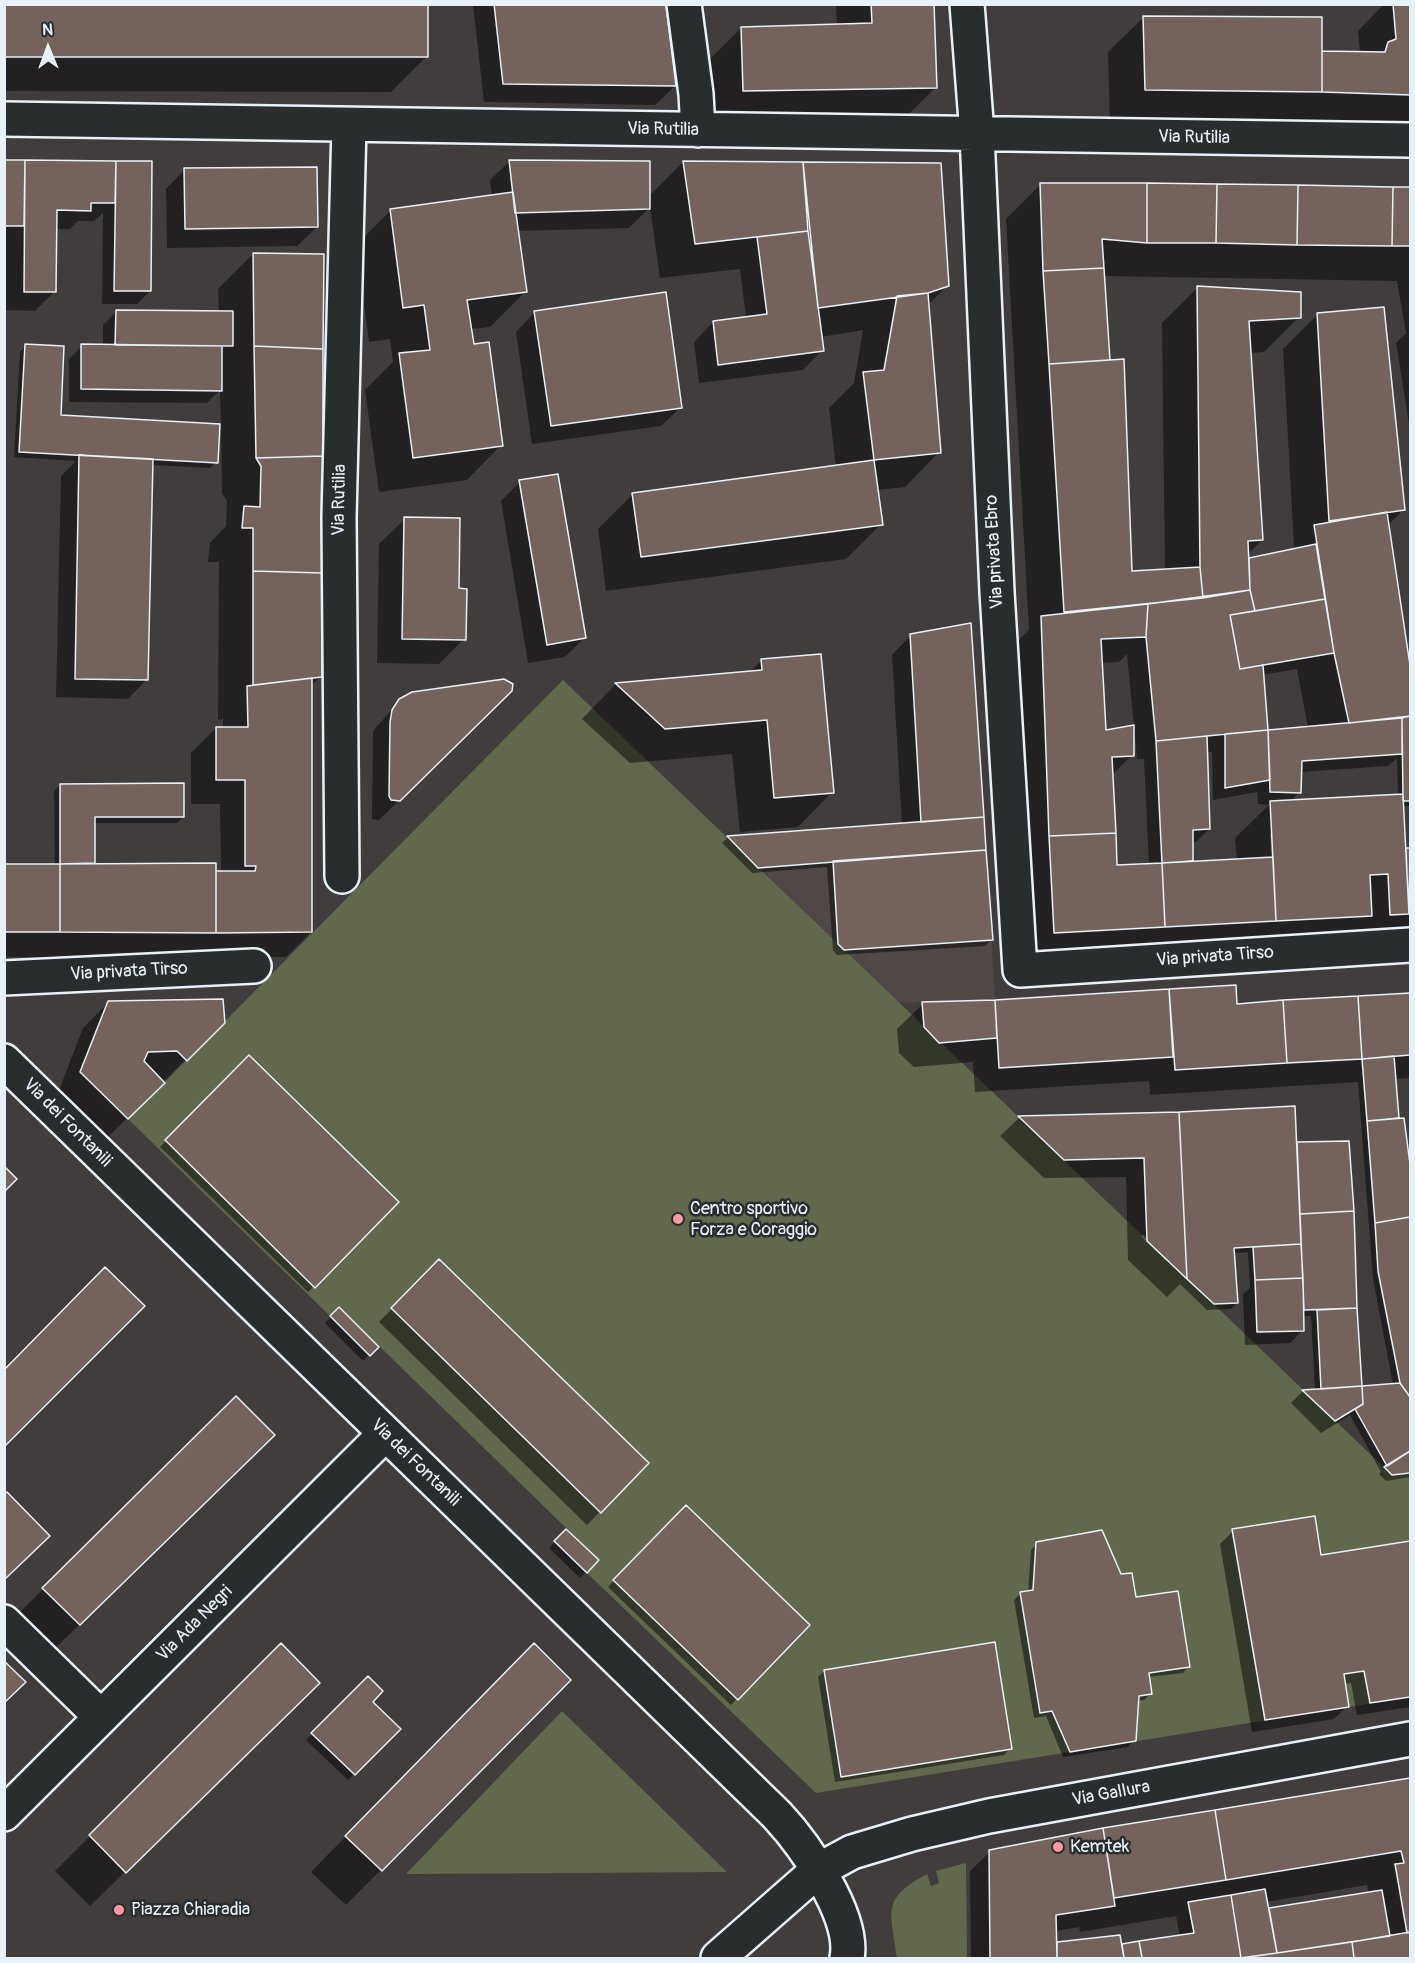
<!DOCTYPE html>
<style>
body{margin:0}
#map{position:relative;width:1415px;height:1963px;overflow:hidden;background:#403d3c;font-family:Pangolin,sans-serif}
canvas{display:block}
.frame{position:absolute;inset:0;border:6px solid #e8f1f8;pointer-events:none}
.north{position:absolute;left:18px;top:18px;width:60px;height:60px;-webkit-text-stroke:4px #2a2d2e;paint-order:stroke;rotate:359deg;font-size:16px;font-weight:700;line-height:24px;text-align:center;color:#e8f1f8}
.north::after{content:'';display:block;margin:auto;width:21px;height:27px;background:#e8f1f8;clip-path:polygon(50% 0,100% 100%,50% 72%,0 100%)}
</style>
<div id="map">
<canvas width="1415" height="1963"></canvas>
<div class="frame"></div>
<div class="north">N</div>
</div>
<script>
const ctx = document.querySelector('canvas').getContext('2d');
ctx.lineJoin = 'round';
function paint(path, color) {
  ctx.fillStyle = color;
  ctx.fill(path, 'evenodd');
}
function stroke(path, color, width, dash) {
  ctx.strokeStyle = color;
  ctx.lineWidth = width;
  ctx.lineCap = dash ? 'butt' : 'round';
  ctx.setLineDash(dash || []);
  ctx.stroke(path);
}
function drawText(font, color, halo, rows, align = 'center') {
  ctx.font = font + ' Pangolin,sans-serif';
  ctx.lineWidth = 5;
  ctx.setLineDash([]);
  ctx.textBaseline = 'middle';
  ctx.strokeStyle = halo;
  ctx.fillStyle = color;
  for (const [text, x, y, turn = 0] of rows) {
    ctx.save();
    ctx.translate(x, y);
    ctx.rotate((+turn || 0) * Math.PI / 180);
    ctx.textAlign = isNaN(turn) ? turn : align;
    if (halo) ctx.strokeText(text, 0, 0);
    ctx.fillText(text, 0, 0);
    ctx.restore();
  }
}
paint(new Path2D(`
 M984 817 995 1000 899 1003 727 836Z`), '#504846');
paint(new Path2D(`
 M563 680 1392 1475 1410 1473V1697L816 1793 587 1573 599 1560 339 1307 330 1316 128 1119Z
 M562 1711 727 1872 406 1874Z
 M966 1863 967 1958H897C891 1912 880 1899 927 1874L931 1886 939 1883 936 1871Z`), '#61684e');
paint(new Path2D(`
 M4 4 426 57 391 92 4 91Z
 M473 4H664L675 86 655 105 484 102Z
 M836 4H933L935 88 900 123 709 125 706 63 741 28 837 26Z
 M1384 4H1410V131L1110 124 1108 52 1143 18 1321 53H1360L1358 31Z
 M4 161 151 162 150 291 137 304H102L103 213 94 221H78L70 229H55V291L35 311 5 310Z
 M510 161 648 197 683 162 939 165 947 286 927 306 939 452 905 487 877 490 881 524 846 559 606 591 598 529 633 494 836 467 829 408 854 383 863 330 821 337 822 350 803 370 699 383 694 342 713 322 746 318 740 269 660 278 650 207 629 228 517 231 525 292 490 327 470 329 501 445 467 480 379 492 365 390 393 362 390 339 369 342 356 245 391 210 492 196 490 180Z
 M185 169 317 227 297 246 167 248 166 189Z
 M1041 184 1410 187V429L1396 343 1406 333 1397 281 1103 276 1108 362 1130 572 1165 571 1162 323 1197 288 1299 317 1264 352 1250 353 1262 540 1247 555V560L1290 551 1294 547 1283 349 1318 314 1404 509 1387 526 1410 675V806H1402L1404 850 1410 849V937L1356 950 1355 931 1336 951 1029 958 1016 643 1029 630 1006 219ZM1127 654 1134 727 1105 732 1101 663 1119 662ZM1297 669 1308 728 1263 732 1262 675ZM1133 735H1135L1137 759H1144L1149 865 1116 866 1111 776 1132 755ZM1206 752H1212L1213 800 1257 792 1258 804 1269 805 1235 838 1237 860 1189 863 1192 860V842H1196L1209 829ZM1397 758 1398 796 1290 802 1299 792 1300 772 1388 766ZM1270 834H1273L1274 858H1271Z
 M253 254 320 677 310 687 311 932 286 957H4V865H55L54 791 60 785 183 817 177 823H94V862L91 865 221 872 220 804H191V753L216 728H223V719L218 720 219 562H208L210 543 226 526 227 501 222 493 221 426H218L216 462 210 468 152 465 147 679 128 699 56 697 61 476 76 461 14 457 20 352 26 346 59 417 221 425 220 390 207 403 69 402V359L82 346H103V325L116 312 219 313 218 289Z
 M535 312 681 407 661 426 532 444 516 332Z
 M520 482 584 638 565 657 528 663 501 501Z
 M405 519 457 590 464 639 439 664 377 663 379 544Z
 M911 635 991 940 985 946 837 955 833 951 827 867 752 873 722 843 727 838 902 825 892 655Z
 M761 661 832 792 798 827 740 832 732 754 630 763 582 719 616 684 750 672Z
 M510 690 379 820 372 819 373 731 400 700Z
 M1235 986 1236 1005 1410 994V1078L1395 1079 1398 1120H1402L1410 1174V1477L1386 1481 1379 1474 1381 1472 1350 1415 1321 1433 1291 1403 1303 1391 1315 1390 1311 1316H1302L1303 1330 1290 1343 1245 1345 1243 1294 1250 1288 1248 1252 1233 1253 1237 1303 1231 1309 1207 1310 1180 1284 1167 1297 1128 1260 1126 1177 1044 1178 1000 1136 1019 1118 1179 1114 1295 1144 1348 1142 1361 1388 1393 1385 1373 1278 1358 1082 1150 1095 1149 1081 975 1092 973 1062 914 1067 899 1053 897 1029 923 1004ZM1143 1234 1167 1257V1261L1141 1236Z
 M109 1002 223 1022 102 1143 56 1098 83 1028Z
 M249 1057 397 1202 308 1292 160 1147Z
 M439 1261 647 1463 587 1525 379 1322Z
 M339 1309 377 1347 363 1361 325 1323Z
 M236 1398 238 1470 44 1659 8 1624Z
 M686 1507 808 1626 731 1705 608 1587Z
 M566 1531 597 1560 580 1578 549 1548Z
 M1233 1531 1320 1556 1410 1543V1707L1357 1715 1351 1683 1344 1684 1347 1706 1334 1719 1252 1732 1220 1544Z
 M1037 1544 1120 1576 1135 1599 1189 1666 1183 1673 1148 1677 1150 1694 1144 1700 1137 1701 1134 1740 1128 1747 1063 1757 1046 1716 1034 1718 1014 1600 1020 1594 1028 1593 1031 1550Z
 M281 1645 283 1717 90 1906 55 1871Z
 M824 1671 1010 1749 1004 1755 835 1782 818 1677Z
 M368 1678 371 1702 399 1729 348 1780 306 1740Z
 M499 1680H569L346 1905 311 1872Z
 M1410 1779V1958H971L970 1871 990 1852 1104 1830ZM1367 1885 1369 1893 1268 1911 1266 1902ZM1176 1916 1180 1937 1120 1946 1057 1943 1055 1945V1931L1079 1927 1080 1932Z`), '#0007');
const building = new Path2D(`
 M4 4H428V57H4Z
 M494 4H666L676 86 503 84Z
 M871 4H934L937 88 743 91 741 27 872 23Z
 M1393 4H1410V95L1322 92V51L1385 52 1388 42 1396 39Z
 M1143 16 1322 17V92L1145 90Z
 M4 160H25L24 226H4Z
 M25 160 116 161 115 203H91V211L57 210 56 292H24Z
 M509 160 650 161V209L515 213Z
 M116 161H152L151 291H114Z
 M683 161 803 162 808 231 695 244Z
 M803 162 941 163 949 286 928 293 818 308Z
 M317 167 318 227 185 229 184 168Z
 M1040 183H1147V243L1102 239 1104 268 1043 271Z
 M1147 183 1217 184 1216 243H1147Z
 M1217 184 1298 185 1297 245 1216 243Z
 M1298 185 1393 187 1392 246 1297 245Z
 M1393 187H1410V246H1392Z
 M513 192 527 292 467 300 474 344 489 342 503 446 413 458 399 353 430 350 424 305 403 308 390 209Z
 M808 231 824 351 718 365 713 321 767 314 757 237Z
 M253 253 324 254 323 349 254 346Z
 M1104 268 1110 360 1049 364 1043 271Z
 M1197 286 1301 292V318L1249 321 1263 540 1248 541 1250 590 1203 598 1200 567Z
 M666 292 682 408 551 426 534 311Z
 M928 293 941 453 874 460 863 372 884 370 897 296Z
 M1384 307 1405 510 1329 521 1317 313Z
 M116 310 233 311V346L115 345Z
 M25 344 64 346 61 415 220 424 218 463 19 452Z
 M81 344 222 346V391L81 389Z
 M254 346 323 349V456L256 458Z
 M1124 359 1132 571 1200 567 1203 598 1064 612 1049 364Z
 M79 455 153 459 148 680 75 679Z
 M323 456 322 573 253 571V528H242L244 506 260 507 261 466 256 458Z
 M874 460 883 525 641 557 632 493Z
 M558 474 586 638 547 645 519 480Z
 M1387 512 1410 665V716L1349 723 1334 653 1314 525Z
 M404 517 460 518 459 588 467 589 466 640 402 639Z
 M1316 544 1325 599 1255 611 1250 590 1249 558Z
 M253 571 322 573V677L253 685Z
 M1250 590 1255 611 1230 615 1240 669 1263 665 1268 730 1156 741 1146 637 1148 604Z
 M1325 599 1334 653 1240 669 1230 615Z
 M1148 604 1146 637 1101 639 1106 730 1134 725V756L1112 757 1116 833 1049 836 1041 616Z
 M971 623 984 817 921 822 910 634Z
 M821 654 834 793 774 798 767 720 665 729 615 683 762 670 761 659Z
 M312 678V932L216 933V871H255L256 866H245V780H216V727H248L247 686Z
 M504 679 513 684 512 691 400 801 391 800 389 796 390 722 392 710 399 699 412 692Z
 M1410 716V801H1403L1402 718Z
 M1402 718V754L1302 761 1301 793 1270 792 1268 730Z
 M1268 730 1270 780 1225 788V734Z
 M1207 736 1210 829 1193 830V861L1162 863 1156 741Z
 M184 783V817H95V863L60 864V784Z
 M1403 794 1409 914 1390 915 1388 874 1370 875 1372 916 1276 921 1270 801Z
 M984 817 986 850 758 868 727 836Z
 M1116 833 1117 865 1162 863 1165 927 1054 933 1049 836Z
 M1406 848H1410L1409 914 1407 873Z
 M986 850 993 940 844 950 838 944 833 861Z
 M1273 857 1276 921 1165 927 1162 863Z
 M216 863V933L60 932V864Z
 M4 864H60V932H4Z
 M1236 985 1237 1004 1283 1000 1287 1063 1175 1070 1169 989Z
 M1169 989 1173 1057 999 1068 995 1000Z
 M1410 993V1055L1362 1059 1358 996Z
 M1358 996 1362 1059 1287 1063 1283 1000Z
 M223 999 225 1023 187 1061 177 1051 148 1052 144 1061 165 1083 128 1119 80 1072 108 1001Z
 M995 1000 997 1038 939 1043 924 1027 922 1002Z
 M249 1055 399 1202 315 1288 165 1140Z
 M1394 1056 1399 1118 1367 1121 1362 1059Z
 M1295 1106 1301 1244 1234 1248 1238 1303 1214 1304 1187 1279 1179 1112Z
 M1179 1112 1187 1279 1147 1241 1144 1158 1064 1160 1018 1116Z
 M1404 1118 1410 1164V1217L1375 1223 1367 1121Z
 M1349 1141 1354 1211 1300 1214 1297 1142Z
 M4 1166 17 1179 4 1192Z
 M1354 1211 1357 1308 1304 1310 1300 1214Z
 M1410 1217V1397L1400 1383 1378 1271 1375 1223Z
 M1301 1244 1303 1278 1255 1280 1253 1247Z
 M439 1259 649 1463 601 1513 391 1308Z
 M105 1267 145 1306 4 1447V1370Z
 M1303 1278 1304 1331 1257 1332 1255 1280Z
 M339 1307 379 1347 370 1356 330 1316Z
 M1357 1308 1362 1386 1321 1389 1317 1310Z
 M1400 1383 1410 1397V1451L1387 1466 1355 1409 1363 1404 1362 1386Z
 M1362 1386 1363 1404 1335 1421 1302 1390Z
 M236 1396 275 1435 80 1625 42 1588Z
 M1410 1451V1473L1392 1475 1384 1467Z
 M7 1492 50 1536 4 1580V1494Z
 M686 1505 810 1625 738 1700 613 1580Z
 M1315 1516 1321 1555 1410 1541V1697L1370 1703 1364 1671 1344 1674 1349 1707 1265 1720 1232 1529Z
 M566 1529 599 1560 587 1573 554 1541Z
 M1102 1530 1121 1574 1132 1573 1136 1597 1178 1591 1190 1667 1149 1673 1152 1694 1139 1696 1136 1741 1070 1752 1052 1711 1040 1713 1020 1592 1033 1590 1036 1542Z
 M995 1642 1012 1749 841 1777 824 1670Z
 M281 1643 320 1683 126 1873 89 1835Z
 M534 1643 571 1680 382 1871 345 1836Z
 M4 1661 26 1682 4 1703Z
 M368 1676 383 1691 373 1702 401 1729 355 1775 311 1733Z
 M1410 1778V1932L1407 1933 1395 1864 1404 1863 1401 1851 1226 1880 1215 1810Z
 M1215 1810 1226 1880 1114 1898 1103 1828Z
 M1103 1828 1115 1906 1056 1915 1057 1958H990L989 1850Z
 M1265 1889 1277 1953 1241 1958 1231 1895Z
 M1382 1890 1390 1936 1277 1953 1269 1908Z
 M1231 1895 1241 1958H1142L1139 1941 1194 1933 1188 1902Z
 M1410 1932V1958H1354L1352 1942Z
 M1120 1935 1124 1958H1057V1942Z
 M1139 1941 1142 1958H1124L1122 1944Z
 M1352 1942 1354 1958H1240L1277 1953Z`);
paint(building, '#74625c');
stroke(building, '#e8f1f8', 1.5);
const minor = new Path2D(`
 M684 4 696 94 698 130
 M967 4 977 134 997 592 1020 970 1410 945
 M4 119 1410 140
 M342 876 339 517 349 125
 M4 978 254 966
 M4 1061 777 1815C805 1845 855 1917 847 1958
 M4 1622 101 1717
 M4 1814 385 1434
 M718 1958 817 1871 852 1852 912 1834 989 1816 1410 1739`);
stroke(minor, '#e8f1f8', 38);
stroke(minor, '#2a2d2e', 33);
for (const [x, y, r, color] of [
 [678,1219,6,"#ff9aa2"],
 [1058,1847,6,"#ff9aa2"],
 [119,1910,6,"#ff9aa2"]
]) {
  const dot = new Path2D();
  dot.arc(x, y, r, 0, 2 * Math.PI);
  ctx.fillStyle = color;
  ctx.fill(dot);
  stroke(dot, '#2a2d2e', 2);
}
drawText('18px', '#e8f1f8', '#2a2d2e', [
 ["Via Rutilia",663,130,1],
 ["Via Rutilia",1194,138,1],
 ["Via Rutilia",340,500,-89],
 ["Via privata Ebro",995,552,-93],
 ["Via privata Tirso",1215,957,-4],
 ["Via privata Tirso",129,972,-3],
 ["Via dei Fontanili",67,1123,45],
 ["Via dei Fontanili",415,1463,44],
 ["Via Ada Negri",195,1624,-45],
 ["Via Gallura",1111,1794,-10]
]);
drawText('18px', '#e8f1f8', '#2a2d2e', [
 ["Centro sportivo",690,1209],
 ["Forza e Coraggio",690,1230],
 ["Kemtek",1070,1847],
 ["Piazza Chiaradia",131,1910]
], 'left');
</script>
